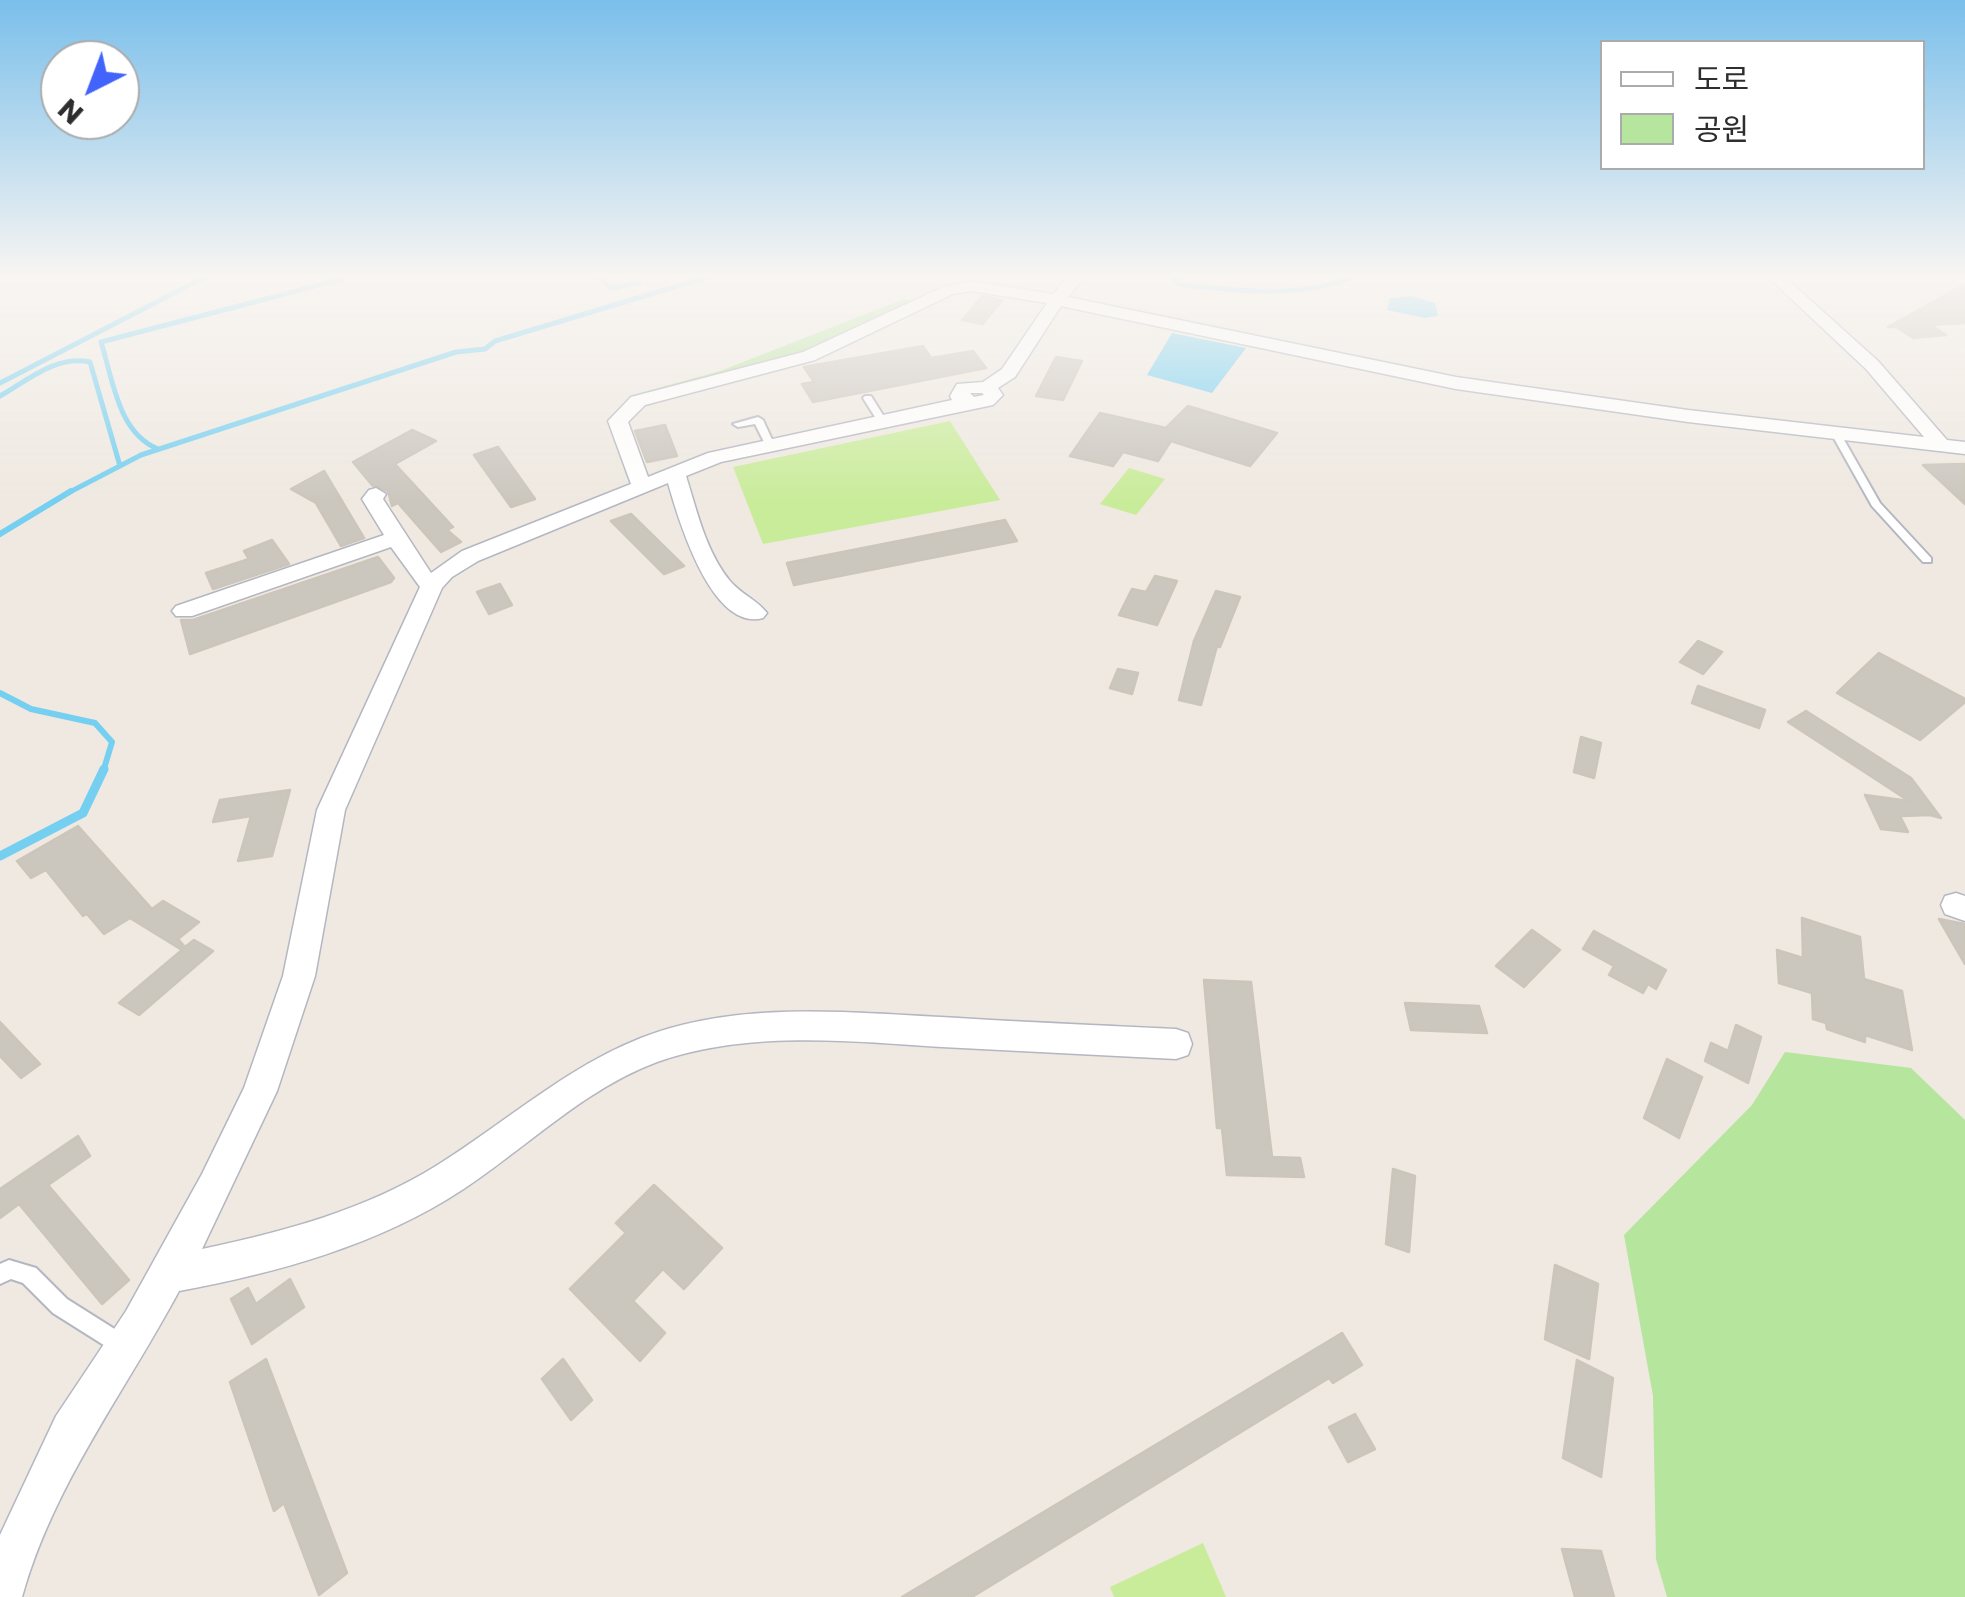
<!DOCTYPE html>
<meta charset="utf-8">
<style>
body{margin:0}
#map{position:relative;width:1965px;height:1597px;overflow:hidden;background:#efe9e1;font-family:Poppins,"Noto Sans KR",sans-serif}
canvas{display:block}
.legend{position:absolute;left:1600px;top:40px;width:325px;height:130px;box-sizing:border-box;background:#fff;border:2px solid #ababab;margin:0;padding:12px 18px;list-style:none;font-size:30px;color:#2e2e2e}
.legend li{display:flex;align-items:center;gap:20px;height:50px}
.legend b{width:50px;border:2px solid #ababab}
.north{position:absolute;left:40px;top:40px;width:100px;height:100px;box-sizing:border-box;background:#fff;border:2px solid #ababab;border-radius:50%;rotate:222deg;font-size:28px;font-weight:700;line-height:40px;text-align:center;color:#2e2e2e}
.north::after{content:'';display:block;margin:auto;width:35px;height:45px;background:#4264fb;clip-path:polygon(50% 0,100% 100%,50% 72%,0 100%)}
</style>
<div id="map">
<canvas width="1965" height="1597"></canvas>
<ul class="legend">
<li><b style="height:12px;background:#fff"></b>도로</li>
<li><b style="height:28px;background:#b6e59e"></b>공원</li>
</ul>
<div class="north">N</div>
</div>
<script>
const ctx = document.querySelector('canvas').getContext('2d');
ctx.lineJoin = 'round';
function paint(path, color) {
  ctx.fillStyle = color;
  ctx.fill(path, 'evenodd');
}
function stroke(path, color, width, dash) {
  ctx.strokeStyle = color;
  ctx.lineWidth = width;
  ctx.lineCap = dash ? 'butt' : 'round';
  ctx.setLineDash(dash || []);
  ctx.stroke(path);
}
paint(new Path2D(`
 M904 299 911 301 797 355 625 397 720 371Z
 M1785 1052 1911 1068 1965 1120V1597H1667L1656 1559 1653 1396 1624 1235 1752 1105Z`), '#b6e59e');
paint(new Path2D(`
 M950 421 1000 500 763 544 733 467Z
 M1129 468 1165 479 1136 515 1100 504Z
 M1203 1543 1226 1597H1114L1110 1587Z`), '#c9ec9a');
paint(new Path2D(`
 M1412 296 1435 303 1438 316 1425 318 1387 310 1390 298Z
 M1172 333 1246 348 1212 393 1147 375Z`), '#75cff0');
stroke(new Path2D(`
 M600 278 611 288 639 283
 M1175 278 1178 284C1233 291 1298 298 1351 278
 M0 383 203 278
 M0 396C28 380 56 355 90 362L120 466
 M158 449C118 433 113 380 101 342L342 279
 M66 494 141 455 456 352 485 349 495 341 704 278`), '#75cff0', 5);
stroke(new Path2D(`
 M0 534 71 491
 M0 693 31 709 95 723 112 742 103 772`), '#75cff0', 6);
stroke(new Path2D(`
 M0 856 83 813 104 769`), '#75cff0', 9);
const building = new Path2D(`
 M1965 284V323L1931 325 1946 335 1913 338 1896 327H1888Z
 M982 296 1002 300 983 324 962 320Z
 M923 346 931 358 973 351 986 368 813 402 802 384 814 382 804 367Z
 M1056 357 1082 361 1063 400 1036 396Z
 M1188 406 1277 433 1250 466 1171 441 1158 461 1123 452 1113 466 1070 456 1100 413 1166 428Z
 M665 425 677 456 647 462 635 431Z
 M412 430 436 441 395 464 453 527 447 530 461 542 441 552 398 503 392 506 388 491 372 485 353 462Z
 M498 447 535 499 511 507 474 455Z
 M1965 464V504L1923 465Z
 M324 471 364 538 341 546 316 503 291 489Z
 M631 514 684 566 664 574 611 521Z
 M1005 520 1017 541 794 585 787 563Z
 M272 540 289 564 213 589 206 573 249 559 244 551Z
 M378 557 394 578 391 582 190 654 181 620H193Z
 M1155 576 1177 581 1157 625 1119 615 1132 589 1146 592Z
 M500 584 512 605 489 614 477 592Z
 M1216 591 1240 597 1220 647 1217 646 1201 705 1179 700 1194 641Z
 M1698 641 1722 652 1703 674 1680 662Z
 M1879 653 1965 699V702L1920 740 1837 693Z
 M1118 669 1138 673 1132 694 1110 688Z
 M1698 686 1765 710 1759 728 1692 703Z
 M1806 711 1911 778 1941 818 1930 815 1900 816 1908 832 1881 829 1865 795 1909 801 1788 722Z
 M1581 737 1601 743 1594 778 1574 772Z
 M290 790 272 856 238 861 251 816 213 822 220 800Z
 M78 826 152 909 163 901 199 922 178 939 185 947 194 940 213 951 139 1015 119 1003 182 950 130 918 104 934 87 914 83 916 46 870 31 878 17 861Z
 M1802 918 1860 937 1864 979 1902 991 1912 1050 1865 1035V1042L1827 1029 1826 1023 1813 1019 1812 993 1779 983 1777 950 1803 958Z
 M1939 919 1965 924V964Z
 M1532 930 1560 950 1524 987 1496 966Z
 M1594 931 1666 970 1656 989 1648 984 1643 993 1609 975 1614 966 1583 949Z
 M1204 980 1251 982 1272 1157 1300 1158 1304 1177 1227 1175 1222 1128H1217Z
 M1405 1003 1479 1006 1487 1033 1411 1030Z
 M0 1022 40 1064 21 1078 0 1056Z
 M1736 1025 1761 1037 1748 1083 1705 1061 1711 1043 1728 1051Z
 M1667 1059 1702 1077 1679 1138 1644 1118Z
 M78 1136 90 1156 48 1185 129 1280 102 1304 19 1204 0 1218V1189Z
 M1393 1169 1415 1176 1409 1252 1386 1244Z
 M654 1185 722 1248 684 1289 663 1269 633 1301 665 1333 640 1361 570 1289 626 1233 616 1223Z
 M1555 1265 1598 1284 1589 1359 1545 1339Z
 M290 1279 304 1307 252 1344 231 1299 248 1288 256 1304Z
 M1342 1333 1362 1365 1333 1383 1329 1378 972 1597H902Z
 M266 1359 347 1573 319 1595 284 1503 274 1511 230 1382Z
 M563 1359 592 1400 571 1420 542 1379Z
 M1577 1360 1613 1378 1601 1477 1563 1458Z
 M1355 1414 1375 1449 1348 1462 1329 1427Z
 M1562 1549 1601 1551 1614 1597H1575Z`);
paint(building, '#cbc7bf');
stroke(building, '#cbc5ba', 2.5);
const service = new Path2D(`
 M865 396H871L888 423 886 425H880L863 398Z
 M758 417 763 420 775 446 773 448H767L755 424 738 427 733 424Z
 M1833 431H1839L1880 503 1931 558V562H1923L1872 506 1831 433Z
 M9 1260 36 1268 67 1299 132 1340 135 1347 132 1354 125 1357 118 1354 53 1313 23 1283 11 1279 0 1284V1264Z`);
const minor = new Path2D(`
 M1067 278H1084L1068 297 1456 377 1688 410 1924 437 1866 369 1769 278H1786L1878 361 1947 440 1965 442V454L1688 422 1456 389 1061 306 1015 377 998 388 1003 395 993 405 721 462 686 476C697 511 706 552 730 581 741 594 757 600 767 613L763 618C711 632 678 518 668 483L478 561 452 577 442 588 345 810 315 976 277 1091 202 1249C283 1232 365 1210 436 1166 505 1123 565 1068 641 1038 736 1001 842 1012 941 1017 1020 1022 1098 1025 1176 1029L1188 1033 1192 1044 1188 1055 1176 1059C1098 1055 1020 1051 942 1047 848 1041 748 1030 657 1062 584 1089 526 1148 462 1190 378 1245 277 1273 179 1291 125 1392 53 1485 22 1597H0V1535L56 1416 126 1311 202 1174 244 1088 283 976 317 810 420 587 391 547 192 616H176L172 611 176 606 384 535 362 499 369 490 376 488 386 494 383 499 431 573 462 551 631 484 608 421 631 397 803 352 943 287 971 281 1053 294ZM971 291 1047 303 1002 369 983 382 957 384 950 396 952 400 708 453 648 477 628 422 645 405 815 360 953 294ZM970 393H982L984 395 974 397Z
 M1956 893 1965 896V921L1945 914 1941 905 1945 896Z`);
stroke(service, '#b4b7c1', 4);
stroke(minor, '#b4b7c1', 3);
paint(service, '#fff');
paint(minor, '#fff');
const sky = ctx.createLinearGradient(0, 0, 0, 501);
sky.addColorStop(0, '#7abfeb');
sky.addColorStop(0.55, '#f8f5f2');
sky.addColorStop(1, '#f8f5f200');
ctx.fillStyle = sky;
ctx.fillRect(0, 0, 1965, 501);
</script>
